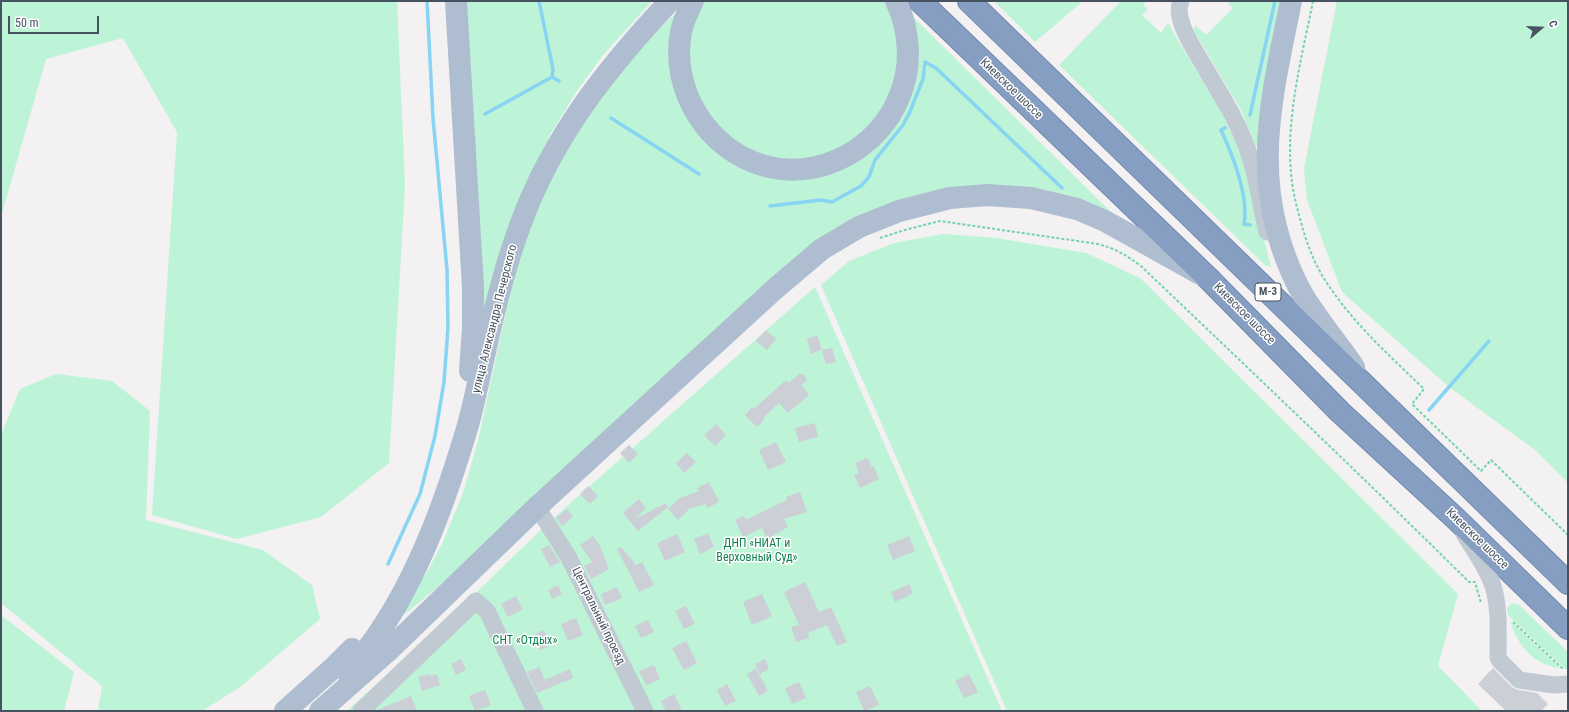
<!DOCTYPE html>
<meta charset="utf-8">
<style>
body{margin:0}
#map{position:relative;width:1569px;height:712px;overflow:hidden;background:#f3f1f1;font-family:"Roboto Condensed",sans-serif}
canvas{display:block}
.frame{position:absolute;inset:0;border:2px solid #475260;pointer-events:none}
.north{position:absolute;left:1521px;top:8px;width:40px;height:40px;-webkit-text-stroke:3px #fff;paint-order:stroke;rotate:71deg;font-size:11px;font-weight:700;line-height:16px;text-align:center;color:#475260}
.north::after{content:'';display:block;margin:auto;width:14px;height:18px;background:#475260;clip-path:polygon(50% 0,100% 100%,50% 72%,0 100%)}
.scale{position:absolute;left:8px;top:16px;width:91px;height:18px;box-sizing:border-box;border:2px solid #475260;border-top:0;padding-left:5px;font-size:12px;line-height:14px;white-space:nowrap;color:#475260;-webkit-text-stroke:3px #fff;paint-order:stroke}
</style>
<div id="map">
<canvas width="1569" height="712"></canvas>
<div class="frame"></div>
<div class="north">С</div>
<div class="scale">50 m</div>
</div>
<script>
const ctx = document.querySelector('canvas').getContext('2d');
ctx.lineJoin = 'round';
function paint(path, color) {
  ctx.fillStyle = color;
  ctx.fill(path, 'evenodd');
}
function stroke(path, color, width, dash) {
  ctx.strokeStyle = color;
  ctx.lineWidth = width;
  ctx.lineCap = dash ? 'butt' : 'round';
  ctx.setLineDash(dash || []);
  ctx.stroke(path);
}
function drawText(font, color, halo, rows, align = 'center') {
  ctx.font = font + ' "Roboto Condensed",sans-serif';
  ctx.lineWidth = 3;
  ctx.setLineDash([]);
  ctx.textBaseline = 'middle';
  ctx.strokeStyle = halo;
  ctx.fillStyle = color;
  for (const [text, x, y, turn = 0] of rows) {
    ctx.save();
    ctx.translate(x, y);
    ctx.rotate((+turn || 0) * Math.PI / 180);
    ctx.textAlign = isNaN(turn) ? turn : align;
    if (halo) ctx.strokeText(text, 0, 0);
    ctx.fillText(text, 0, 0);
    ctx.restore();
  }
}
paint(new Path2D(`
 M1 1H397L405 185 389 463 321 517 237 539 152 515 177 132 123 38 46 59 1 217Z
 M464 1H652L603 55 576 92 550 135 527 183 483 320Z
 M701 1H888L896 20 900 75 869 131 817 159 775 160 742 147 705 114 686 59 695 13Z
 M994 1H1083L1035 42Z
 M1121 1H1147L1143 5 1148 9 1142 15 1161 33 1168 23 1183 49 1213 97 1240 149 1271 267 1266 266 1059 65Z
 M1226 1H1285L1260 145 1256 147 1241 110 1194 31 1195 25 1206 35 1233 8Z
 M1337 1H1568V483L1535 450 1449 387 1342 292 1307 200 1304 168Z
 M679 10 675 88 771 177 890 128 910 14 1113 214 1052 192 857 218 444 582 394 623 427 572 442 544 463 493 479 437 512 283 526 239 554 171 588 114 646 41Z
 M943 234 996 238 1086 253 1140 278 1458 594 1438 666 1482 711H1007L821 285 849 261 894 243Z
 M815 287 1002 711H347L485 584 548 523Z
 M56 374 112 381 150 411 146 520 263 550 312 585 320 619 240 687 202 711H98L102 686 1 603V435L20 389Z
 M1512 603 1519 605 1568 652V669H1565L1508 615 1507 608Z
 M1 615 74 672 64 711H1Z
 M1510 621 1560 668C1533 665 1518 645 1510 621Z`), '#bdf3d6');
stroke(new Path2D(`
 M552 77 559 81
 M485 114 552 77 553 69 539 1
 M1250 115 1275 1
 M611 118 699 174
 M1225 128 1221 130C1233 156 1249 195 1244 224L1250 225
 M770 206 821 200 832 202 861 186 869 177 875 160 903 125 909 114 923 79 925 62 936 68 1062 188
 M1429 410 1489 341
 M388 564 420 494 435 436 444 382 448 327 447 270 433 118 427 1`), '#87d4f3', 3.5);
paint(new Path2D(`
 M766 330 776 339 767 350 756 341Z
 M817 335 822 350 811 354 807 339Z
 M832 348 836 362 826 364 822 350Z
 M799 374H803L807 380 801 385 809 395 788 413 779 403 763 418 764 420 757 427 745 415 752 407 754 409 786 380 789 383Z
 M815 423 818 437 799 442 795 428Z
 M716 424 726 435 715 446 704 435Z
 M776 442 786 462 768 470 759 450Z
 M629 445 638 454 629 463 620 453Z
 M687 453 696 462 684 473 676 463Z
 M867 458 872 467 874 466 879 479 860 488 854 475 859 473 855 463Z
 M709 482 719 502 707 508 705 504 689 509 678 520 668 509 680 498 699 491 697 488Z
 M588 486 598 496 590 504 580 494Z
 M800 492 807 512 784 519 788 527 767 539 762 528 743 537 735 520 744 516 746 520 787 500 786 497Z
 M639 499 646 508 635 519 666 503 668 507 638 531 623 513Z
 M567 509 573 517 562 526 556 518Z
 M708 533 714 547 700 554 694 539Z
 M677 534 685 552 665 561 657 543Z
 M593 536 599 544 609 569 591 579 584 566 592 562 580 545Z
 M909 536 915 551 893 560 887 545Z
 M549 545 560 562 550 567 541 549Z
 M621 547 636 565 642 562 654 585 639 592 617 549Z
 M805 582 819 612 831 607 847 642 837 646 827 625 808 633 809 638 796 642 791 627 799 625 784 592Z
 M909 584 913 593 895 602 891 592Z
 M558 585 562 594 552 599 548 590Z
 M617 587 622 598 605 605 601 594Z
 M762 594 772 616 752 625 743 602Z
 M516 596 523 609 508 617 501 604Z
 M686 606 695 624 684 629 675 611Z
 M576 618 583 635 568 641 561 624Z
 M648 620 654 632 641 638 635 626Z
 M544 630 550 646 540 650 533 635Z
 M686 641 697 663 684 670 672 648Z
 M461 659 466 670 456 675 451 664Z
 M765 659 769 669 760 674 755 664Z
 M654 665 660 679 646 685 639 671Z
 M539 667 545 680 570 669 573 678 537 693 527 672Z
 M756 668 768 691 759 696 747 674Z
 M1493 668 1512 687 1518 690 1537 693 1548 704 1541 711H1506L1478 684Z
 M429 674 430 676 437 674 440 685 422 691 418 677Z
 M969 674 978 692 964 698 955 681Z
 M799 682 806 698 792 704 785 688Z
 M727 684 736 701 725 706 717 690Z
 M870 686 879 705 864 711 856 692Z
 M485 690 491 705 475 711 469 696Z
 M674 694 682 711H666L661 701Z
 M411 696 417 711H375L377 710Z`), '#cccfd6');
const highway = new Path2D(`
 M920 1 1209 279 1340 412 1454 517 1568 628
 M969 1 1568 583`);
stroke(highway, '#7089ae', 24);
stroke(new Path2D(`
 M1313 1C1302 57 1286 115 1291 172 1292 190 1297 208 1302 226 1308 247 1316 268 1329 286 1355 325 1391 357 1424 389L1412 404 1481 471 1491 460 1568 535
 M880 238 905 230 940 221 1098 244C1116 249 1126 255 1141 266 1251 371 1361 475 1469 582H1475L1481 603
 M1513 622 1564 670`), '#72d4ab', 2, [3, 2]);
stroke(new Path2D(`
 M1181 1C1172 20 1199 56 1208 73 1225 101 1242 129 1251 160 1258 183 1261 208 1267 232
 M537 507 568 556 645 711
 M1464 534C1474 550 1487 568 1493 586 1500 609 1498 634 1498 658L1500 661 1519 680 1554 685 1568 684
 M361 711 476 601 487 611 535 711`), '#c1cad3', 17);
stroke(new Path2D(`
 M456 1 473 288V328L470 371
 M693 1C688 11 683 21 681 32 670 89 707 150 765 166 820 181 880 148 900 95 912 66 910 30 896 1
 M1291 1C1270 104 1248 188 1299 288 1314 316 1336 340 1354 367
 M347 672C358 660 369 648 378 634 420 573 447 496 468 425 473 407 477 388 481 370 492 320 503 271 521 223 553 136 607 68 670 1
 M285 711 333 668 352 649
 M320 711 389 650 537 507 776 288 822 249 859 227 899 211 950 198 987 195 1031 198 1077 209 1105 221 1200 274`), '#afbdd1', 22);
stroke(highway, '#859ec2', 22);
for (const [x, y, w] of [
 [1268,292,26]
]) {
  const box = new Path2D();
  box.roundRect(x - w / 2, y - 9, w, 18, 3);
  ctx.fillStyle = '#fff';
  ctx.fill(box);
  stroke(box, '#475260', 1);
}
drawText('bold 11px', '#475260', null, [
 ["М-3",1268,292]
]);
drawText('12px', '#475260', '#fff', [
 ["Киевское шоссе",1011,89,44],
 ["Киевское шоссе",1244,314,45],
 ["улица Александра Печерского",495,319,-76],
 ["Киевское шоссе",1477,539,44],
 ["Центральный проезд",598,616,64]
]);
drawText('12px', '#118253', '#fff', [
 ["ДНП «НИАТ и",757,544],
 ["Верховный Суд»",757,558],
 ["СНТ «Отдых»",525,641]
]);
</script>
